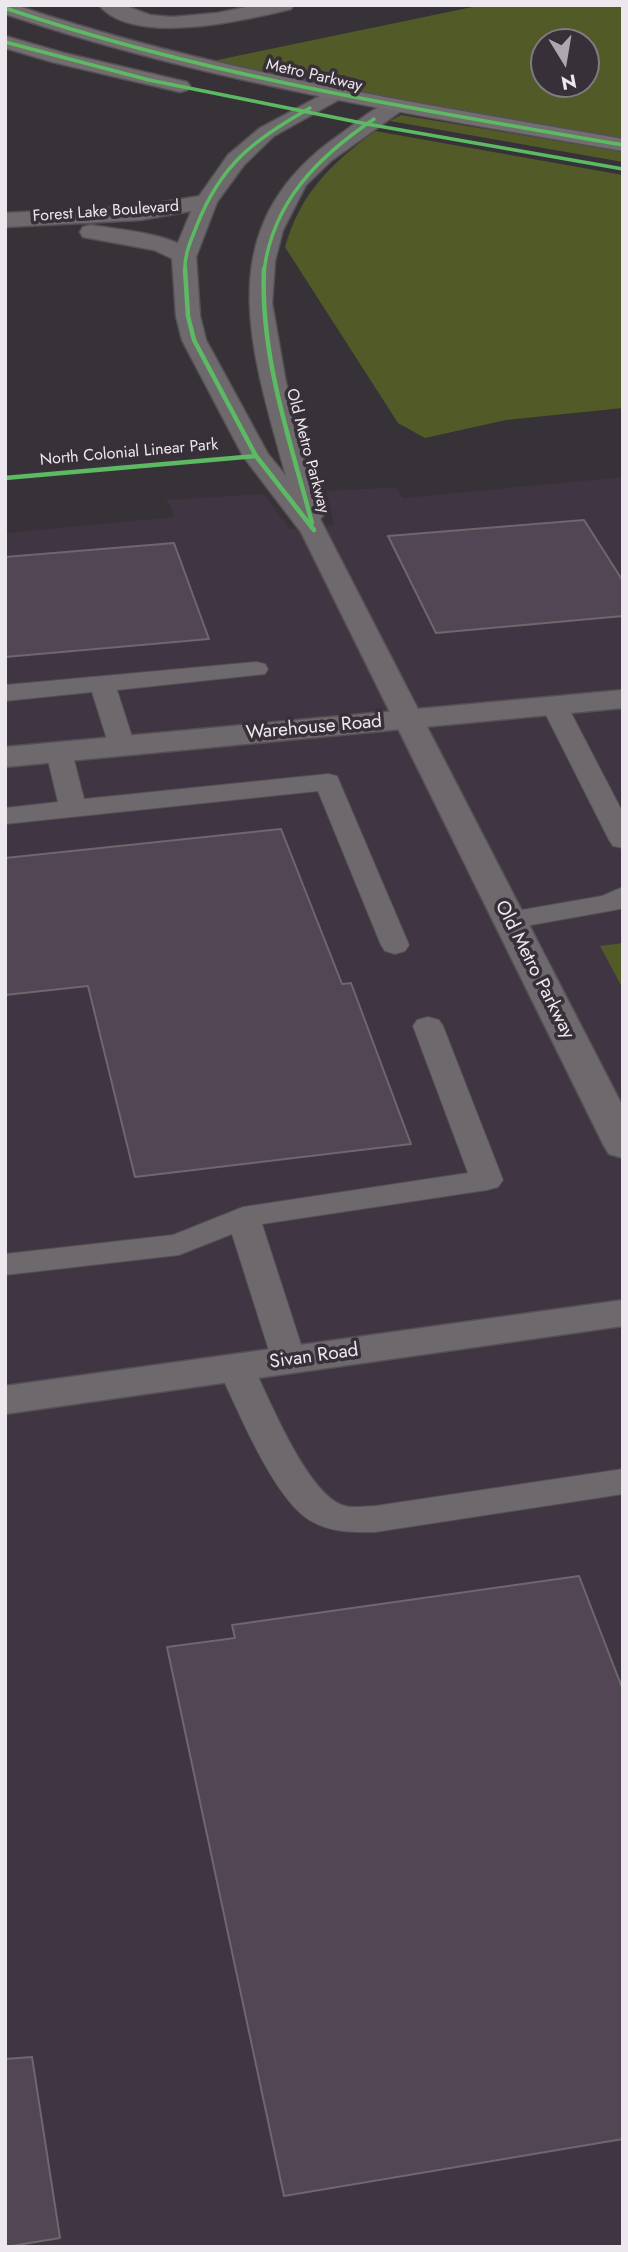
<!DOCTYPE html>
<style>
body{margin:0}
#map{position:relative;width:628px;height:2252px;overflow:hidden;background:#373237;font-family:Jost,sans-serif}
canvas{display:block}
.frame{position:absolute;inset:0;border:7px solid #ede8ee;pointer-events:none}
.north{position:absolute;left:530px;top:28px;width:70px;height:70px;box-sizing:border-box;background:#383039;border:2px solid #807a81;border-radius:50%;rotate:169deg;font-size:19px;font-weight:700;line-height:28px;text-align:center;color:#ede8ee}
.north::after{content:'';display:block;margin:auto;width:24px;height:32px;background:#ada8ae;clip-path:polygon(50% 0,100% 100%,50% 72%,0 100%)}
</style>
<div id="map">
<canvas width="628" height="2252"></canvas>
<div class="frame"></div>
<div class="north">N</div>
</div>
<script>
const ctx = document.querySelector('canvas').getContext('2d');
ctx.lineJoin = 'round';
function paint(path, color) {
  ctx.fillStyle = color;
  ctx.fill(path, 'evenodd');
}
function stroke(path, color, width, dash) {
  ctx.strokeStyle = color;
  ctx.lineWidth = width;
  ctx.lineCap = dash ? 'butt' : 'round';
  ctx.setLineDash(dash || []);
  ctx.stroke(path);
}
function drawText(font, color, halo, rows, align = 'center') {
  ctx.font = font + ' Jost,sans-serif';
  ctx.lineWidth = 7;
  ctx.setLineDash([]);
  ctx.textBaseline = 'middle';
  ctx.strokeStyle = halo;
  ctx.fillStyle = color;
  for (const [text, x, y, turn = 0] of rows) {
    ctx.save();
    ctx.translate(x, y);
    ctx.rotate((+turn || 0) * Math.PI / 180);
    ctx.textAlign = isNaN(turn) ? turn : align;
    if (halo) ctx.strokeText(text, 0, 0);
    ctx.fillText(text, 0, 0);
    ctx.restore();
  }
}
paint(new Path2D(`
 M623 477V2247H5V533L174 517 170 504 164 500 264 494 290 529 334 525 326 491 396 487 403 498Z`), '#403542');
paint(new Path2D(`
 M482 5H623V139L401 102 203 63ZM544 42H586V84H544Z
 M401 115 623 152V162L390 121Z
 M375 131 623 175V408L506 420 425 438 398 423 285 247C301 192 331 164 375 131Z
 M623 943V989L600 946Z`), '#525b28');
const building = new Path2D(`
 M584 520 623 581V616L436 633 388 536Z
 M174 543 209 639 5 657V557Z
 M281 829 342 984 351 983 411 1144 135 1177 88 986 5 995V858Z
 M579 1576 623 1690V2139L284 2196 167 1647 235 1638 232 1625Z
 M32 2057 60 2238 5 2247V2059Z`);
paint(building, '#524654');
stroke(building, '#6c686c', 2);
const service = new Path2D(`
 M256 662 265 664 268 669 265 674 117 690 135 746 131 752 122 754 113 752 109 746 92 692 5 701V685Z
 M554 697 563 700 567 705 623 813V848L613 846 609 840 541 705 545 700Z
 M59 744 68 746 72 752 84 799 328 774 337 776 409 945 405 951 395 954 385 951 381 945 318 791 5 824V808L58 802 46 752 50 746Z
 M623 887V907L620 909 509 929 499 926 495 920 499 914 602 896Z
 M428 1017 439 1020 443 1026 503 1180 498 1187 487 1190 262 1224 306 1360 301 1368 289 1371 277 1368 272 1360 232 1234 179 1255 5 1275V1254L173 1235 243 1207 468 1173 413 1026 417 1020Z
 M236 1357 248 1360 254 1368C270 1401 307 1492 342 1505 352 1509 365 1506 375 1506L623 1469V1494L375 1532C352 1532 332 1533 311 1521 274 1500 237 1408 218 1368L224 1360Z`);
const minor = new Path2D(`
 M99 5H123L150 15 172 17 217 13 257 5H293L291 9C246 20 133 47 99 5Z
 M206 195 214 197 217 202 214 207 140 220 5 227V213L140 206Z
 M91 225C118 230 179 233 196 257L192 262 184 264 154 250 83 237 80 232 83 227Z
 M623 690V708L5 767V747Z
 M623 1300V1326L5 1414V1386Z`);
const tertiary = new Path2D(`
 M333 89 340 91 343 95 340 99 274 136 244 165 217 202 196 257 200 316 206 340 268 454 286 476C250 345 207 225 342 133 357 123 382 98 401 103L404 107 401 111 332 160 306 185 283 230 275 261 272 303 286 383 324 514 320 519 623 1107V1158L609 1154 604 1146 301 532 243 456 182 340 176 316 172 257 195 202 228 155 260 128Z`);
const secondary = new Path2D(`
 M5 5H15C213 72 418 103 623 139V151C415 115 206 82 5 14Z
 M5 36 64 53 187 82 190 86 187 90 180 92 52 62 5 48Z`);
stroke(service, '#545054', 2);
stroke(minor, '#545054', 3);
stroke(tertiary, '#545054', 3);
stroke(secondary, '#545054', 3);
paint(service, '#6d696d');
paint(minor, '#6d696d');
paint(tertiary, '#6d696d');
paint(secondary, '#726d6e');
stroke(new Path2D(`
 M5 8C206 76 414 109 623 145
 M5 42 149 80 367 124 623 169
 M185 271C184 254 191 241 197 225 221 164 255 139 310 108
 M264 271C273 201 318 157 374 119`), '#5cba63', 3.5);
stroke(new Path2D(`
 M185 269 188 316 194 340 256 456 314 530
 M264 269C260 356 290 440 312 523
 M5 478 256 456`), '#5cba63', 4.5);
drawText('16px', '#ede8ee', '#383039', [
 ["Metro Parkway",314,76,13],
 ["Forest Lake Boulevard",106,212,-4],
 ["Old Metro Parkway",307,451,75],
 ["North Colonial Linear Park",129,453,-5]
]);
drawText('19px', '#ede8ee', '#383039', [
 ["Warehouse Road",314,728,-5],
 ["Old Metro Parkway",534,970,63],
 ["Sivan Road",314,1357,-8]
]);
</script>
